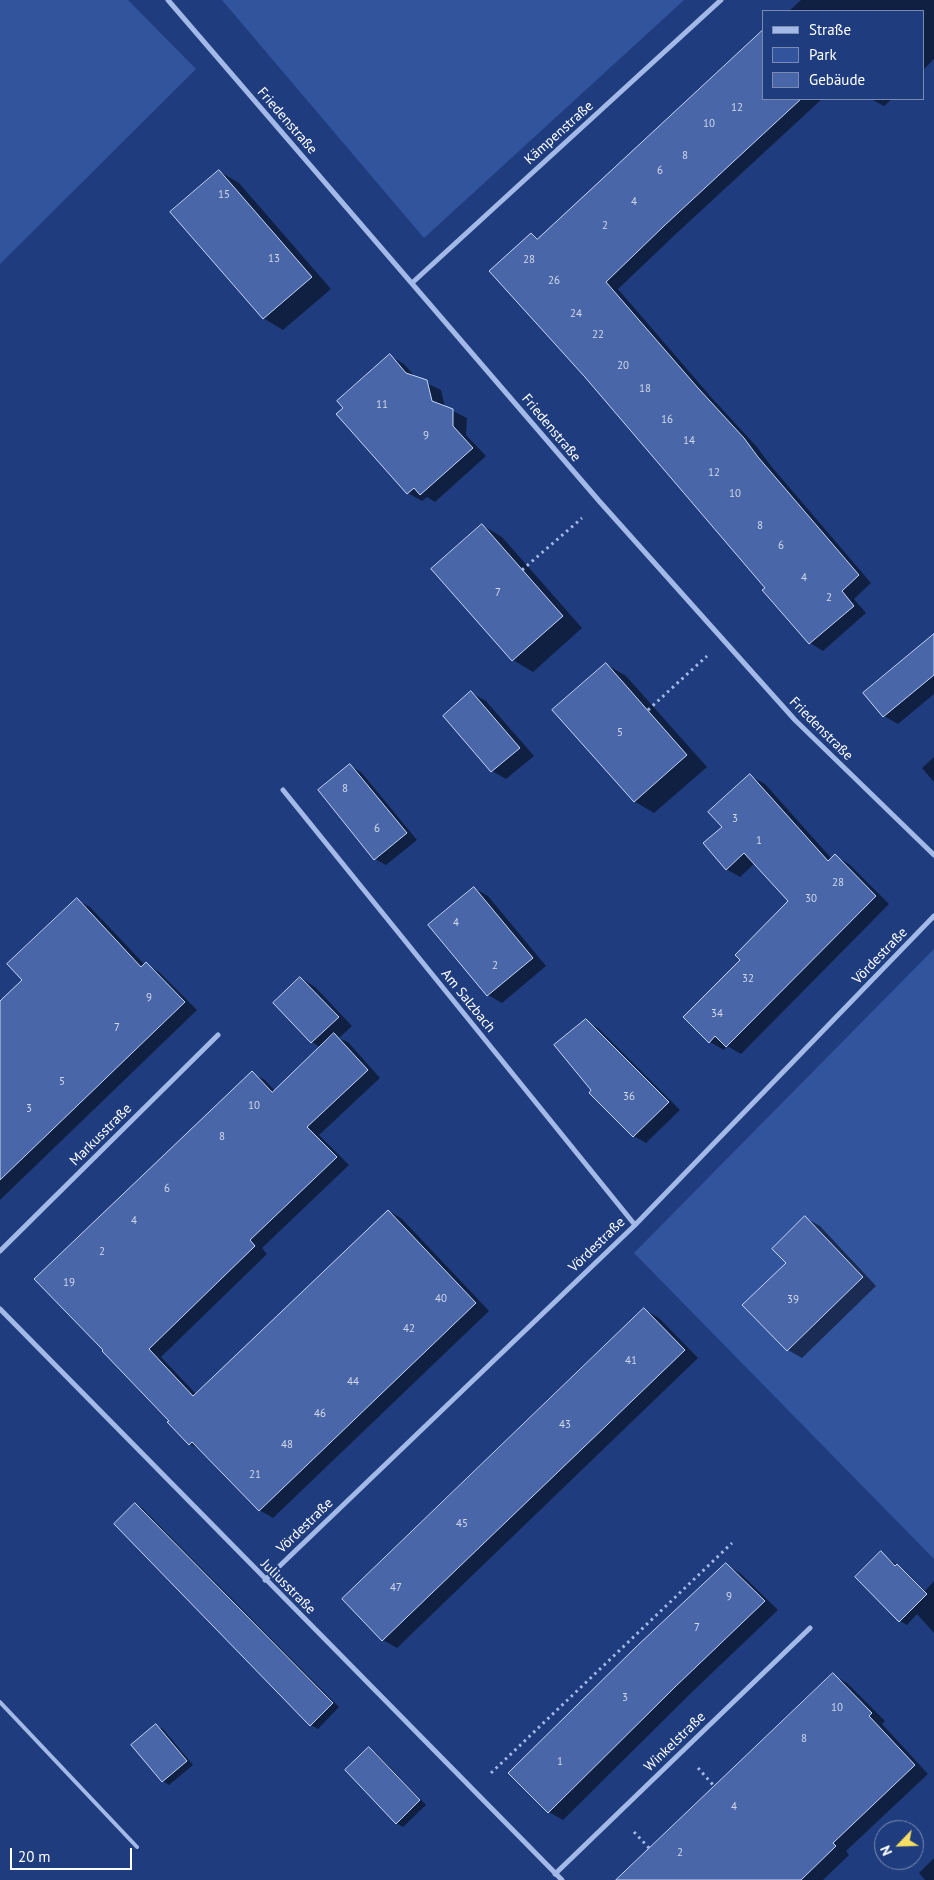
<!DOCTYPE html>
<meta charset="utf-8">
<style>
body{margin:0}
#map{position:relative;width:934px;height:1880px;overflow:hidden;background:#1f3d7e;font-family:"PT Sans",sans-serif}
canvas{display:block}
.legend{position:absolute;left:762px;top:10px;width:162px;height:90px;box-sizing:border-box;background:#1f3d7e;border:1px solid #798bb2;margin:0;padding:6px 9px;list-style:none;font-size:15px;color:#fff}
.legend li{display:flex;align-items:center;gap:10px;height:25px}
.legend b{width:25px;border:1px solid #798bb2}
.north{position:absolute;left:874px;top:1820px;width:50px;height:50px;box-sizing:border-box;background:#1f3d7e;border:1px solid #798bb2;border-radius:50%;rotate:246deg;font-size:14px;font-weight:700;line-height:20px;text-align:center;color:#fff}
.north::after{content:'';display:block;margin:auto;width:18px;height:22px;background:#f5de63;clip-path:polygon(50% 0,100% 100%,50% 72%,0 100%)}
.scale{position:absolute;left:10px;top:1848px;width:122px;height:22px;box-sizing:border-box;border:2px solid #fff;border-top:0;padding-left:6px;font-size:15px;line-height:18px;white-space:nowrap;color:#fff;-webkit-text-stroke:4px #1f3d7e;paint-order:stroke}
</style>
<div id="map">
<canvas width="934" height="1880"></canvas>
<ul class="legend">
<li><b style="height:6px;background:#a3b9e7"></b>Straße</li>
<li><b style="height:14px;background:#32549c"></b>Park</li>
<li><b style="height:14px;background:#4866a8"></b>Gebäude</li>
</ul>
<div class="north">N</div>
<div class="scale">20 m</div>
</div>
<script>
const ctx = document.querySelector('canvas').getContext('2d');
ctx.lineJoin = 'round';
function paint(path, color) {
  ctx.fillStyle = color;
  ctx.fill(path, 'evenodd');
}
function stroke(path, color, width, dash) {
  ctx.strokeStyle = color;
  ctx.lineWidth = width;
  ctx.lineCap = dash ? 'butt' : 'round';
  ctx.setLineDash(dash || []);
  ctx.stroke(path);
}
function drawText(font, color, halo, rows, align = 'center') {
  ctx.font = font + ' "PT Sans",sans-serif';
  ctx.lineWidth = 4.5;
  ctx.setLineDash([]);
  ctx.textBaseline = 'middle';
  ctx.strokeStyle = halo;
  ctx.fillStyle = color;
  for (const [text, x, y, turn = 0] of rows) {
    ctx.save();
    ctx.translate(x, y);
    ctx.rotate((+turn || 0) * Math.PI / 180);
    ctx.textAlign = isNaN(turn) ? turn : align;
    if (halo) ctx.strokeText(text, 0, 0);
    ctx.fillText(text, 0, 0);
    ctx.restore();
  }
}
paint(new Path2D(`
 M0 0H128L196 69 0 264Z
 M222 0H684L424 238Z
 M934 949V1559L634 1253Z`), '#32549c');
paint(new Path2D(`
 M801 0H934V59L923 70V11H789Z
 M763 99H822L678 232 618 289 711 397 757 447 771 466 871 583 854 599 866 613 823 651 810 643 764 590 766 588 531 234 539 239Z
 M871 99H892L884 106Z
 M219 171 239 183 331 289 283 330 263 318Z
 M390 356 404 364 416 378 441 390 445 407 467 418 466 435 486 456 435 502 427 497 422 501 408 493Z
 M482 525 502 537 582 628 533 672 513 660Z
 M934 635V694L898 724 884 716Z
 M606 664 626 676 707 767 654 813 634 801Z
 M472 693 486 701 534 756 506 779 492 771 444 716Z
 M934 757V782L922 768Z
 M350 766 361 772 417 840 386 865 375 859Z
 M751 776 765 784 832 859 835 856 849 864 889 904 741 1054 727 1046 724 1050 710 1042 742 960 790 901 755 863 740 877 726 869 723 827Z
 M474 888 488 896 546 966 502 1003 488 995Z
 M77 900 90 907 145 965 146 964 159 972 197 1010 0 1200V1002L23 980Z
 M301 978 315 987 352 1026 339 1038 348 1042 380 1078 319 1135 349 1165 262 1248 267 1254 161 1357 197 1395 389 1211 402 1219 489 1311 273 1518 259 1510 201 1450 190 1444 103 1351 252 1073 265 1080 275 1091 321 1048 312 1042 275 1003Z
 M586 1021 598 1028 680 1110 646 1143 634 1136 591 1093 593 1090Z
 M806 1218 820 1226 876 1286 802 1358 788 1350 787 1263Z
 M645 1310 659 1318 698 1358 397 1648 383 1640 344 1599Z
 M136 1504 142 1508 339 1707 318 1729 311 1725Z
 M881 1553 904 1570 925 1591 934 1581V1633L917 1614 907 1625 900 1621 856 1577Z
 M726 1565 740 1573 778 1610 690 1694 563 1820 549 1812Z
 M833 1675 847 1683 885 1721 882 1724 928 1774 846 1851 849 1855 823 1880H617Z
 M156 1725 163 1729 193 1765 169 1785 163 1781Z
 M369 1749 376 1753 426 1805 403 1827 396 1823Z
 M934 1858V1880H925L919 1873Z`), '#0007');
const building = new Path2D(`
 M763 30V99H801L665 225 606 282 698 388 744 438 758 457 859 575 842 591 854 606 809 644 762 590 765 588 584 376 489 271 531 233 537 239Z
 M219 170 312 277 263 319 170 212Z
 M390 354 406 373 427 380 432 401 453 409V426L473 448 420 495 414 488 407 494 336 414 343 408 337 401Z
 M482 524 563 616 512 661 431 569Z
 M934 634V675L883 717 863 693Z
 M606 663 687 755 634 802 552 710Z
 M471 691 520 748 491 772 443 716Z
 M350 764 407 833 374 860 318 790Z
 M750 774 828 861 835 854 876 896 726 1047 715 1036 709 1043 683 1017 740 960 735 955 788 901 744 853 726 870 703 843 722 827 708 812Z
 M474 887 533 958 487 996 428 925Z
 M77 898 141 967 146 962 185 1002 0 1180V1001L22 980 7 964Z
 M300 977 339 1017 311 1043 273 1003Z
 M586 1019 669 1102 633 1137 589 1093 591 1090 554 1045Z
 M334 1033 368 1070 307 1127 337 1157 250 1240 255 1246 149 1349 193 1396 388 1210 476 1303 259 1511 192 1442 189 1445 167 1422 169 1421 102 1351 103 1350 34 1279 252 1071 272 1092Z
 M805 1216 863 1277 787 1351 742 1305 786 1263 772 1249Z
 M644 1308 685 1350 382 1641 342 1599Z
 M135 1503 333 1703 310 1726 114 1524Z
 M881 1551 895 1566 897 1564 927 1594 899 1622 855 1577Z
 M726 1563 765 1601 676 1686 548 1813 508 1773 637 1646Z
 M833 1673 872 1713 869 1716 915 1765 833 1843 836 1846 801 1880H616Z
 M156 1724 187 1761 162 1782 131 1745Z
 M369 1747 420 1800 396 1824 345 1770Z`);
paint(building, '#4866a8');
stroke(building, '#c7d6f6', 1);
stroke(new Path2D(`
 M522 570 582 518
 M648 710 707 656
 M698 1768 714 1786
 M491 1773 732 1543
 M634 1832 649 1848`), '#a3b9e7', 3, [2.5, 4]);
stroke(new Path2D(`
 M0 1702 137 1847`), '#a3b9e7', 4);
stroke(new Path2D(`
 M168 0 600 502 795 720 934 855
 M412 283 721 0
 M283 790 635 1225
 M0 1251 218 1035
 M0 1309 562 1880
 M265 1580 635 1225 934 916
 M555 1874 810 1628`), '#a3b9e7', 5);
drawText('11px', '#d1d9e9', null, [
 ["12",737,108],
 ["10",709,124],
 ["8",685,156],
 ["6",660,171],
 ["15",224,195],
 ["4",634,202],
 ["2",605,226],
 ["13",274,259],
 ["28",529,260],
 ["26",554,281],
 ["24",576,314],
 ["22",598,335],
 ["20",623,366],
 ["18",645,389],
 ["11",382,405],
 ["16",667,420],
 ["9",426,436],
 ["14",689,441],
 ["12",714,473],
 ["10",735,494],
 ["8",760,526],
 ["6",781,546],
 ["4",804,578],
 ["7",498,593],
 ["2",829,598],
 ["5",620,733],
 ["8",345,789],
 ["3",735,819],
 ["6",377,829],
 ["1",759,841],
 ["28",838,883],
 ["30",811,899],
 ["4",456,923],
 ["2",495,966],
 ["32",748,979],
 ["9",149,998],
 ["34",717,1014],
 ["7",117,1028],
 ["5",62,1082],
 ["36",629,1097],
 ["10",254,1106],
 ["3",29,1109],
 ["8",222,1137],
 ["6",167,1189],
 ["4",134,1221],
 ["2",102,1252],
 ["19",69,1283],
 ["40",441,1299],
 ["39",793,1300],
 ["42",409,1329],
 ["41",631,1361],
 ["44",353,1382],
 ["46",320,1414],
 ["43",565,1425],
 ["48",287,1445],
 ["21",255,1475],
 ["45",462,1524],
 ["47",396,1588],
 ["9",729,1597],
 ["7",697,1628],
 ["3",625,1698],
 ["10",837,1708],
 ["8",804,1739],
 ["1",560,1762],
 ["4",734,1807],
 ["2",680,1853]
]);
drawText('14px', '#fff', '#1f3d7e', [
 ["Friedenstraße",287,121,49],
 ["Kämpenstraße",559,133,-42],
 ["Friedenstraße",551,428,50],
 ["Friedenstraße",821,729,45],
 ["Vördestraße",880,956,-46],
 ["Am Salzbach",468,1001,51],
 ["Markusstraße",101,1135,-45],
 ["Vördestraße",597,1245,-44],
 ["Vördestraße",305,1526,-44],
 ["Juliusstraße",288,1587,45],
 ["Winkelstraße",675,1742,-44]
]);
</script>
